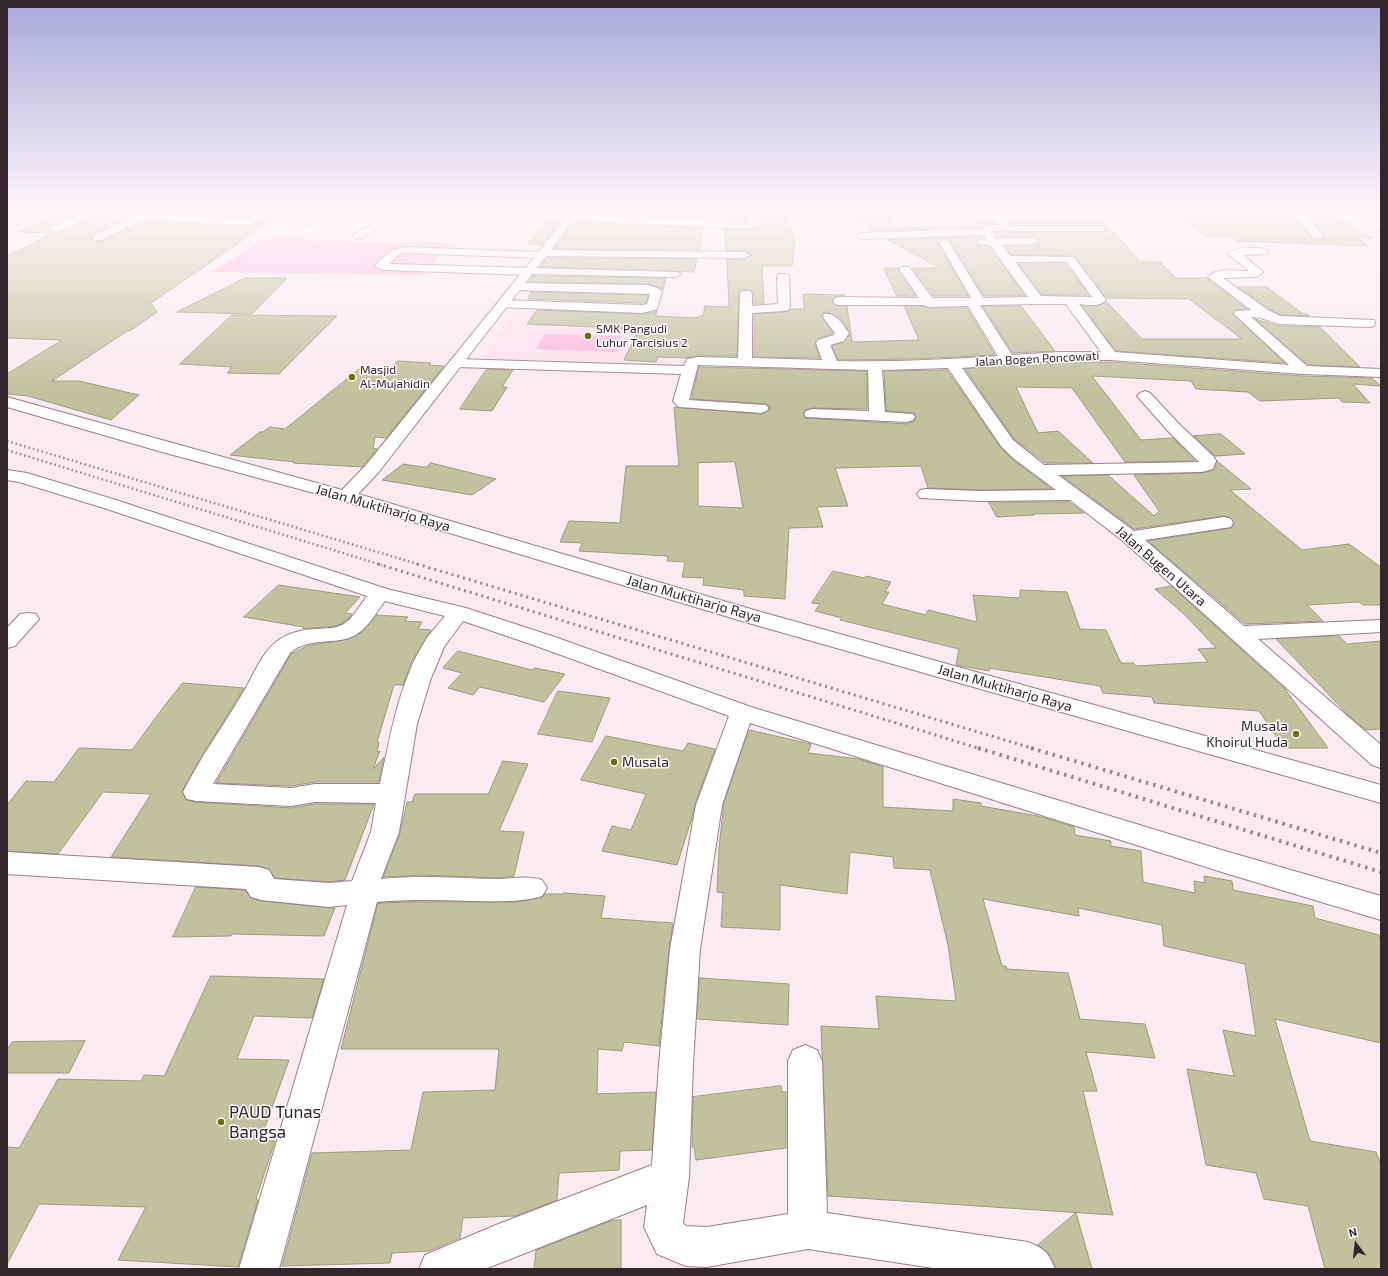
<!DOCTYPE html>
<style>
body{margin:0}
#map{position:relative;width:1388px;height:1276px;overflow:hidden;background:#faeaf2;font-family:"Exo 2",sans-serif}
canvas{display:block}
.frame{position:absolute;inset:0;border:8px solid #34262d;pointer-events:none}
.north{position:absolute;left:1336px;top:1224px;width:40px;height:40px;-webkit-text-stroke:3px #fdfdfd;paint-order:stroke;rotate:345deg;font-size:11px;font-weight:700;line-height:16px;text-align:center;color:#34262d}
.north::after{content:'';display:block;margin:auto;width:14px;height:18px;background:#34262d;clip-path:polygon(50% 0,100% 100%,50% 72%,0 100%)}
</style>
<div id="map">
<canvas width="1388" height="1276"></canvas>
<div class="frame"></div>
<div class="north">N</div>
</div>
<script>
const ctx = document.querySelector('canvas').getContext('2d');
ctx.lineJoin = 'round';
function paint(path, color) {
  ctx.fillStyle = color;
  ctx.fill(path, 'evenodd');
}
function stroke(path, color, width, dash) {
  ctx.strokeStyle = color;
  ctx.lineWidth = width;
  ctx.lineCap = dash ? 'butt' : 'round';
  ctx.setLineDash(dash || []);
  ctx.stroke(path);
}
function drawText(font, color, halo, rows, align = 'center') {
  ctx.font = font + ' "Exo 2",sans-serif';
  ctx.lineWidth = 3;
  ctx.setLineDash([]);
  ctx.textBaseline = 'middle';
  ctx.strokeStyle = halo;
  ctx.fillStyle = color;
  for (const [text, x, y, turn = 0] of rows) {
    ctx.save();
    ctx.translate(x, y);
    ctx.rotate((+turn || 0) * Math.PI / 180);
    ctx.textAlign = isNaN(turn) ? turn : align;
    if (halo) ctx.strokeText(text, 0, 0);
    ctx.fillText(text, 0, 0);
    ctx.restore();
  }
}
paint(new Path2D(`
 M517 308 683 313 669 365 484 359Z`), '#fce0ed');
paint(new Path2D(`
 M275 235 320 241 451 243 422 275 210 272 259 243Z
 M544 334 622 336 616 352 536 349Z`), '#fcb7db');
const building = new Path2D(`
 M60 213H80L50 226 49 229 54 233 97 216 99 213H126L130 217 92 235 91 239 93 242 102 241 144 222 245 226 257 223 273 213H282L151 303 157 312 130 331H127L52 381H79L139 395 111 420 28 396 7 394V374L62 340 7 338V256L54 233 17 232Z
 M158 213H255L245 217Z
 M582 213H632L706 216 705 220Z
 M763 213H786L795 243 792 266H762L764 304H754V294L750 290H742L739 293 737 356H698L686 358 658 357 656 362 624 360 639 329 527 324 537 310 643 314 657 311 655 316 698 318V316H703L705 306 729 307 727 259 744 260 751 254 744 250H726L725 229 746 230 759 227 761 224 760 218H763Z
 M841 213H887L897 228 978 225 975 221H995L996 224 979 228 873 231Z
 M1037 213H1098L1140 262H1160L1176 278H1207L1247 309 1236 310 1233 314 1285 363 1116 351 1082 306H1097L1107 302 1142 339H1242L1189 299 1106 298 1074 256 1011 255 1005 246H1033L1039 240 1033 236 997 237 994 232H1101L1107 228 1105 224H1009L1008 221H1041Z
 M1204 213H1291L1314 240H1322L1324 235 1304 213H1331L1372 238H1358L1368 246 1237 241 1230 236H1206L1178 215 1207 216Z
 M724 217H747L748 221 724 220Z
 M546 221H561L543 245 528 244Z
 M574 222 703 228 699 250 554 249Z
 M982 237 983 238 978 239V245L989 246 1025 296H984L950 241 945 238Z
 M943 238 938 243 968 296H933L912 268H940L888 240Z
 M547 258 697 259 694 272 540 267Z
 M1018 264H1066L1089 295H1042Z
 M884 268H898L916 296H897Z
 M533 276 666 278 663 290 660 288 648 284 529 282Z
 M245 278H287L252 314 177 312Z
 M1238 287H1267L1303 314H1307L1309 316 1280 315 1269 309Z
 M531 292 648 295 646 303H642L528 299Z
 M803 294 845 295 835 297 832 302 835 305 847 306 852 342 919 340 904 306H924L929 308H967L995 355 917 359 838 360 832 346 844 342 850 333 840 319 828 312 823 313 822 318 833 333 818 339 815 342 820 358 754 357V314L784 312 791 309H804Z
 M983 306H1021L1055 351 1013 353Z
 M232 315 337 316 279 374 227 373 232 367 180 364Z
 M1255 319 1279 326 1320 327 1360 367 1308 365Z
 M398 361 431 363 429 365 444 366 386 438 375 437 373 448 377 449 362 467 293 463 294 462 230 455 260 432H263L270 427 285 429 359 369 388 370Z
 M1059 362H1111L1303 376 1372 378 1381 386 1353 384 1370 403 1342 402 1339 398 1260 401 1248 392 1196 389 1191 381 1092 376 1141 440 1173 438 1195 461 1125 462 1072 388 1016 387 1038 433 1058 431 1093 463H1045L1014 439 965 369Z
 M699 367 867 371V409L812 408 805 410 803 413 805 418 907 424 914 421 916 418 914 413 886 411 884 371 947 370 1000 447 1012 459 1052 489 981 490 928 488 921 466 835 468 848 506 817 507 823 527 789 528 785 599 744 596V590L703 585 704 578 682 577 685 562 667 561 668 556 579 551 582 543 560 542 569 521 620 523 626 466H679L674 407 761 414 770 409V407L766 404 692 399ZM735 462 743 508 698 506V463Z
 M487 369 513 370 502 387H507L492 411 460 409Z
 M1221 434 1245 454 1215 456 1194 436Z
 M1217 461 1251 489 1230 490 1302 550 1349 544 1381 567V605H1363L1359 602 1307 605 1323 621 1245 624 1148 541 1231 528 1234 524 1231 518 1224 516 1134 529 1062 476 1108 475 1154 516 1159 511 1134 475 1202 473 1213 470Z
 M431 463 496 479 472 495 382 480 403 464 423 467H426Z
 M989 502H1069L1084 513 1033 514 1034 515 997 517Z
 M833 571 864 578 866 576 891 582 885 592H889L882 604 926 615 928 610 977 622 973 595 1020 598V590L1067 592 1080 629 1106 630 1121 663H1134L1135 666 1208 662 1198 649 1216 648 1185 615 1155 589 1171 586 1285 689 1328 748H1284L1259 711 1154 703 1152 697 1103 693 1100 686 989 668V671L956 665 959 649 840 620 842 618 815 611 820 604 812 603Z
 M279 585 360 597 345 613 352 614 348 619 341 624 333 626 303 629 304 627 244 617Z
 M377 615 408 617 405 621 422 622 418 629 431 630 412 661 403 685H394L377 742H379L377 752 380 751 373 769 384 757 379 782H315L291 786 216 783 291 654 307 646 350 639 362 632Z
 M1339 636 1347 644 1381 641V729L1366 730 1350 717 1276 639Z
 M458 651 532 670 535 668 565 674 544 702 480 687 473 695 448 688 462 673 443 668Z
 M183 683 244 688 203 754 182 791 186 800 196 802 291 808 315 804H374L345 880 329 882 275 878 269 869 259 866 111 857 151 794 103 792 58 854 7 851V805L26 781 54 782 79 748 132 750 165 705Z
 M558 691 610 698 592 742 538 734Z
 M749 730 811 744 808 753 859 759 883 767V807L953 811V799L981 803V806L1038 816 1074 827 1075 835 1111 841V846L1141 851 1143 882 1195 893 1194 881 1205 883 1204 876 1232 881 1233 890 1313 906 1315 918 1379 935 1381 943V1043L1275 1019 1310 1141 1376 1152 1381 1165V1269H1325L1308 1206 1264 1199 1256 1173 1206 1165 1187 1069 1234 1076 1223 1030 1256 1036 1245 964 1164 946 1162 925 1078 908 1079 916 983 899 1002 966H1006L1007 969 1068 973 1080 1019 1145 1024 1155 1058 1086 1052 1097 1091H1083L1113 1215 828 1196 821 1026 879 1029 876 996 956 1001 948 945 930 870 894 868 893 857 850 852 847 894 780 885V930L721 927 723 893 717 892 719 848 724 803Z
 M606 736 683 751 688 743 715 749 695 804 692 818 677 865 602 851 612 826 631 830 646 794 581 780Z
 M503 761 528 764 499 831 524 832 514 876 496 878 424 875 383 877 400 833 407 802H412L415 794H488Z
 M196 887 245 890 251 898 261 901 335 908 324 936 232 934 231 936 173 937Z
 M564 893 605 896 601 918 673 923 669 949 659 1046 624 1042 622 1051 598 1049 597 1094 656 1092 652 1150 620 1151 619 1170 559 1173 557 1200 516 1216 463 1218 460 1238 429 1251 392 1253 390 1263 282 1266 312 1153 411 1150 423 1092 495 1090 499 1049H341L378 903 413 902H516L542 897 545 894H564Z
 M211 976 324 979 312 1018 254 1016 237 1059 289 1060 260 1141H275L256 1199 258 1200 238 1267 118 1260 146 1207 39 1204 7 1264V1147L19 1148 58 1079 141 1081 144 1075 164 1076Z
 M700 978 789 984 788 1025 697 1019Z
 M85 1041 69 1073H7V1050L12 1042Z
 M781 1086 782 1092H786V1148L696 1160 694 1147H692L693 1097Z
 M1076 1213 1092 1269H1056L1049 1254 1038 1245Z
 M621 1220V1269H534L536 1250 611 1221Z`);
paint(building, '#c1c19d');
stroke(building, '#9b9b78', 1);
const street = new Path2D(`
 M28 213H42L40 215 7 228V221Z
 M84 213H98L96 215 59 231 55 232 50 229 51 227Z
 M127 213 245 219 259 213H272L256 222 245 225 144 220 101 240H93L92 238 93 236 135 216 129 215Z
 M329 213H345L343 215 304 226 299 223 300 221Z
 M394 213H407L362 238 358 239 353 236 354 234Z
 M475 213H543L746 223 750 222 748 213H758L760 224 759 226 746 229 480 216Z
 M994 213H1004L1008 226H1105L1106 228 1101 231H1012L1008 230 991 231 996 239 1033 238 1038 241 1033 244 1002 245 1010 256 1074 257 1106 300C1100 307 1088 305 1079 304L1115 352 1289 365 1234 314 1236 311 1251 310 1208 277C1216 267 1237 271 1249 271L1228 254C1235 246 1257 247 1267 250L1268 252 1267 254 1243 255 1263 272 1259 276 1255 277 1223 278 1268 310 1280 316 1374 320 1375 323 1374 326 1369 327 1279 324C1269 321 1262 317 1251 317L1307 366 1381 369V377L1303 374 1111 360H1059L962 368 1013 440 1044 465 1199 462 1168 431 1137 396 1140 393 1145 391 1150 393 1180 425 1214 457 1216 461 1213 469 1202 472 1058 475 1134 531 1224 517 1231 519 1233 523 1231 527 1145 540 1244 626 1381 620V632L1258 639 1381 745V768L1372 765 1123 541 1070 500 981 501 920 498 917 494 920 490 926 489 981 491 1056 490 1013 458 1001 446 948 368 882 370 885 412 913 414 915 417 913 420 907 422 806 417 804 414 806 411 812 409 869 411 868 370 698 365 689 400 766 405 769 408 766 411 761 413 679 407 673 401 681 374 456 367 451 366 449 363 451 360 456 359 684 366 687 359 698 357 738 358 740 294 742 291H750L752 294V306L778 304 777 276 779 274H787L789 276 790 307 788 310 784 311 752 313V358L822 360 816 343 818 340 834 335 835 333 823 317 824 314C836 312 843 325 849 333L844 341 830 345 837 361C891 362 944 360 998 356L968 306 929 307 924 305H839L835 304 833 301 835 298 839 297 919 298 899 269 901 267H909L932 298H971L939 242 944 239 949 242 983 298 1028 297 990 245 979 244 978 242 979 240 986 239 983 235 861 239 856 236 861 233 979 229 991 225H998ZM1015 262H1067L1092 297 1041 296ZM1037 304H1066L1101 352H1059L1012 355 980 305Z
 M1124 213H1134L1140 221 1135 224 1131 223Z
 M1292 213H1302L1322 234 1323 236 1322 238H1314Z
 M1356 213H1367L1381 223V231L1377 230Z
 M405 247 539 252 543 250 744 252 750 255 744 258 547 256 542 258 405 253 400 254 389 264 678 272 680 274 678 276 674 277 533 274 528 275 384 270 380 269 375 265 392 250Z
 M517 283 648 285 660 289 662 292 657 309 643 313 499 307 497 304 499 301 503 300 642 305 647 304 650 294 513 290 511 287 513 284Z
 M7 470 27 473 116 500 387 589 466 608 552 636 751 707 1225 851 1381 896V920L1225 873 750 723 722 805 700 949 693 1064 689 1177 683 1223 686 1226 707 1227 788 1214V1061L793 1050 805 1045 817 1050 822 1061 827 1213 1028 1242C1045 1249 1048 1252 1055 1269H940L808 1249 707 1267 686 1266 657 1254 644 1227 647 1205 485 1269H419L425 1255 496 1225 652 1165 659 1064 670 949 696 805 729 716 536 646 463 621 444 647 431 678 417 724 399 832 381 879C419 875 458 878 496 879 512 879 527 875 542 880L547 888 542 896C520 903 495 901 472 901 440 900 409 899 377 902L279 1269H239L347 905 329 907 261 900 251 897 246 889 7 874V852L259 867 269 870 274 879 329 883 352 881 371 832 376 803 315 802 291 806 196 801 187 799 183 792C200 758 222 728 241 696 253 678 261 651 280 639 291 632 305 629 318 629 326 628 334 629 342 625 352 620 360 605 367 596L104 508 19 482 7 480ZM385 601 445 616C437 626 428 635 422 646 398 687 390 738 380 784H315L291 788 213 784 290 653C311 635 336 647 357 634 369 627 377 611 385 601Z
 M28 613 36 614 39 619 15 646 7 648V628L20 614Z`);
const secondary = new Path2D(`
 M570 213H581L574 220 378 473 358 494 761 612 1381 785V803L745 622 340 500 162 452 7 407V397L342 490 366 465Z`);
stroke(street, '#9e7b8d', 2);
stroke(secondary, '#9e7b8d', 2);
paint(street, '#fff');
paint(secondary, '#fff');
stroke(new Path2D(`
 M7 441 421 565
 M7 450 382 565`), '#95868e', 2.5, [1.5, 3]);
stroke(new Path2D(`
 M378 564 981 749
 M417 564 1035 749`), '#95868e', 3, [2, 4]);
stroke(new Path2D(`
 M978 748 1381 872
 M1031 748 1381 853`), '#95868e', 4, [2.5, 5]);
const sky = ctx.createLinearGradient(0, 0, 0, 392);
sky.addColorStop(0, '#a9a8da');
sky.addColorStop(0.54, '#fdf6f9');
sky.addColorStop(1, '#fdf6f900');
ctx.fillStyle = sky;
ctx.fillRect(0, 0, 1388, 392);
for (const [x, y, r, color] of [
 [588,336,4,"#706d0d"],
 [352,377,4,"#706d0d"],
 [1296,734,4,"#706d0d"],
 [614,762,4,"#706d0d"],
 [221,1122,4,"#706d0d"]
]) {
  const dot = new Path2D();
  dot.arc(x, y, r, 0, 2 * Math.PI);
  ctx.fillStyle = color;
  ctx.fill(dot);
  stroke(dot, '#fdfdfd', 1.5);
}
drawText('12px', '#34262d', '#fdfdfd', [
 ["SMK Pangudi",596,329],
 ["Luhur Tarcisius 2",596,343],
 ["Masjid",360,370],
 ["Al-Mujahidin",360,384]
], 'left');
drawText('12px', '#34262d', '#fdfdfd', [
 ["Jalan Bogen Poncowati",1037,359,-3]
]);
drawText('14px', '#34262d', '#fdfdfd', [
 ["Jalan Muktiharjo Raya",383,508,16],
 ["Jalan Bugen Utara",1161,566,41],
 ["Jalan Muktiharjo Raya",694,599,16],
 ["Jalan Muktiharjo Raya",1005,688,16]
]);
drawText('14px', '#34262d', '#fdfdfd', [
 ["Musala",1288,726],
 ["Khoirul Huda",1288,742],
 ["Musala",622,762,"left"]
], 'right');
drawText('17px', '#34262d', '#fdfdfd', [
 ["PAUD Tunas",229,1112],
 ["Bangsa",229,1132]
], 'left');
</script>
